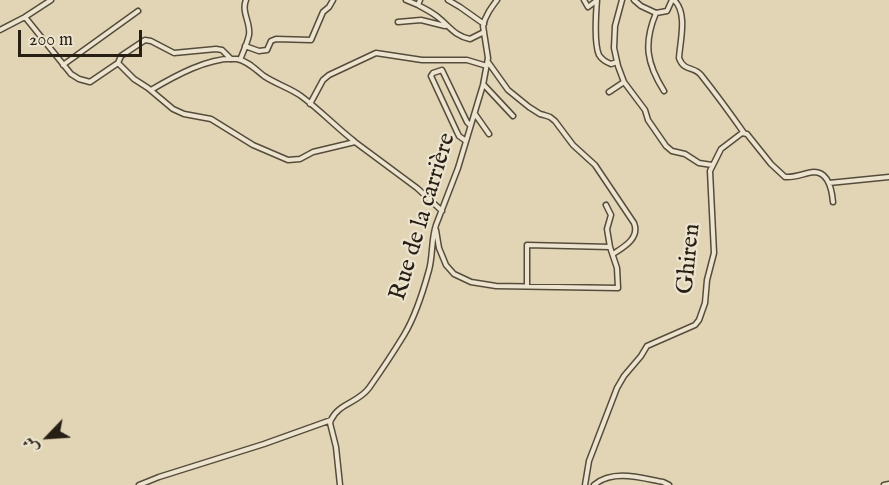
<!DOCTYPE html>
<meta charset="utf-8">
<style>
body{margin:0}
#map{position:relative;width:889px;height:485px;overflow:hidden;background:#e2d5b5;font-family:"IM FELL English",Amiri,serif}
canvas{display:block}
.north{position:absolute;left:18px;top:407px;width:60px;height:60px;-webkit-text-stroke:4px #ece4cf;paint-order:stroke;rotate:245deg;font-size:16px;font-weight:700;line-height:24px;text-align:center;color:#271e14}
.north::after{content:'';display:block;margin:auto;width:21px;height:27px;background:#271e14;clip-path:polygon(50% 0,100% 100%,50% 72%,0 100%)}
.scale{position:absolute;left:18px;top:30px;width:124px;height:27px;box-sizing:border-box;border:3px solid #271e14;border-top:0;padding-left:8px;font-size:18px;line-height:21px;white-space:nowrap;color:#271e14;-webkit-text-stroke:4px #ece4cf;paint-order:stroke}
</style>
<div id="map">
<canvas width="889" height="485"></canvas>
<div class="north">ش</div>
<div class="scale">200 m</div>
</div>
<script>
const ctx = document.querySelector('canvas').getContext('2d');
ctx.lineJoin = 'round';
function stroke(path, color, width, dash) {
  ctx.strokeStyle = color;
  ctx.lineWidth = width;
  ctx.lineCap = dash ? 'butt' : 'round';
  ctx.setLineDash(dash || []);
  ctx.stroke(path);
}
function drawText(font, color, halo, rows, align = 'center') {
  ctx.font = font + ' "IM FELL English",serif';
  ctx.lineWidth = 4.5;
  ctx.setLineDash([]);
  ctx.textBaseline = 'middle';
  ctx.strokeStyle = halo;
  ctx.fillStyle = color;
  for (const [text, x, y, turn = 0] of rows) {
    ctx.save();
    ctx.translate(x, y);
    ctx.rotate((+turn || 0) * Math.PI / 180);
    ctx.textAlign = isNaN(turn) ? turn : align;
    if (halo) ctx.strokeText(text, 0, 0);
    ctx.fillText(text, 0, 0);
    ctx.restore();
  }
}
const street = new Path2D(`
 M406 0 418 5
 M420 0 418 5C425 9 432 12 439 18 450 27 455 36 470 39L484 32
 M448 0 460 7 484 24
 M584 0 588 7 596 1
 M597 0C596 13 594 44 599 55 602 60 606 62 611 64L617 62
 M622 0 615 26 614 48 618 66 624 82 645 110 648 120 666 146 672 151 685 154 699 163 712 165
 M634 0 641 6 656 13
 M674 0C688 13 680 41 679 58 684 72 694 66 701 75 716 94 730 113 744 133
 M25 17 71 74 79 79 90 82 118 63 134 79 148 88 173 109 184 114 211 119 253 145 288 160 300 159 313 152 355 142 417 188 442 211
 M398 22 421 20 445 26
 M0 30 25 17 51 0
 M245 46 259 51 267 50 271 41 276 39 311 40 323 12 329 7 333 0
 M240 60C243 52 247 44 249 35 251 23 241 12 246 0
 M488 62 508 90 529 107 540 114 544 115 550 117 555 121 573 145 595 165 634 223C640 238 624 247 613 254
 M118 63 121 56 145 40 151 41 174 53 216 49 222 50 231 59
 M63 65 138 11
 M484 85 513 116
 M151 90C173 77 210 56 237 59 248 61 256 70 264 76 276 84 290 88 301 96 320 110 336 127 354 141
 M664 91C647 64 643 44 656 13L667 11 672 0
 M609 92 624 82
 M310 104 323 80 329 75 376 53 422 60H467L487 66
 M475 114 489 134
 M466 141 459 136 457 132 431 76 433 73 442 70 467 122 470 125
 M829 183 889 177
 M436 230 439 248 446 265 454 274 471 282 496 286 618 288 617 268 610 247 607 229 611 215 606 205
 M527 286V245L610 247
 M331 420C339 403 358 403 369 388 381 371 393 353 404 335 416 315 423 292 429 270 433 256 431 240 436 225L458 168 483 85 488 58 483 26C485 16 491 8 497 0
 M331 420 330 423 336 447 340 485
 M139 485 159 477 264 444 331 420
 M585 485 589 461 617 388 624 376 641 356 647 346 695 325 699 320 705 303 707 280 714 253 710 171 721 149 742 133 747 134 771 164 785 177C796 178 804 173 814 172 829 172 832 191 833 202
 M594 485C613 469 641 478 663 482L669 485
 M884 485 889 484`);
stroke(street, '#564c3c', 7);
stroke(street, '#ece4cf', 4);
drawText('24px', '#271e14', '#ece4cf', [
 ["Rue de la carrière",424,217,-73],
 ["Ghiren",690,259,-84]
]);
</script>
